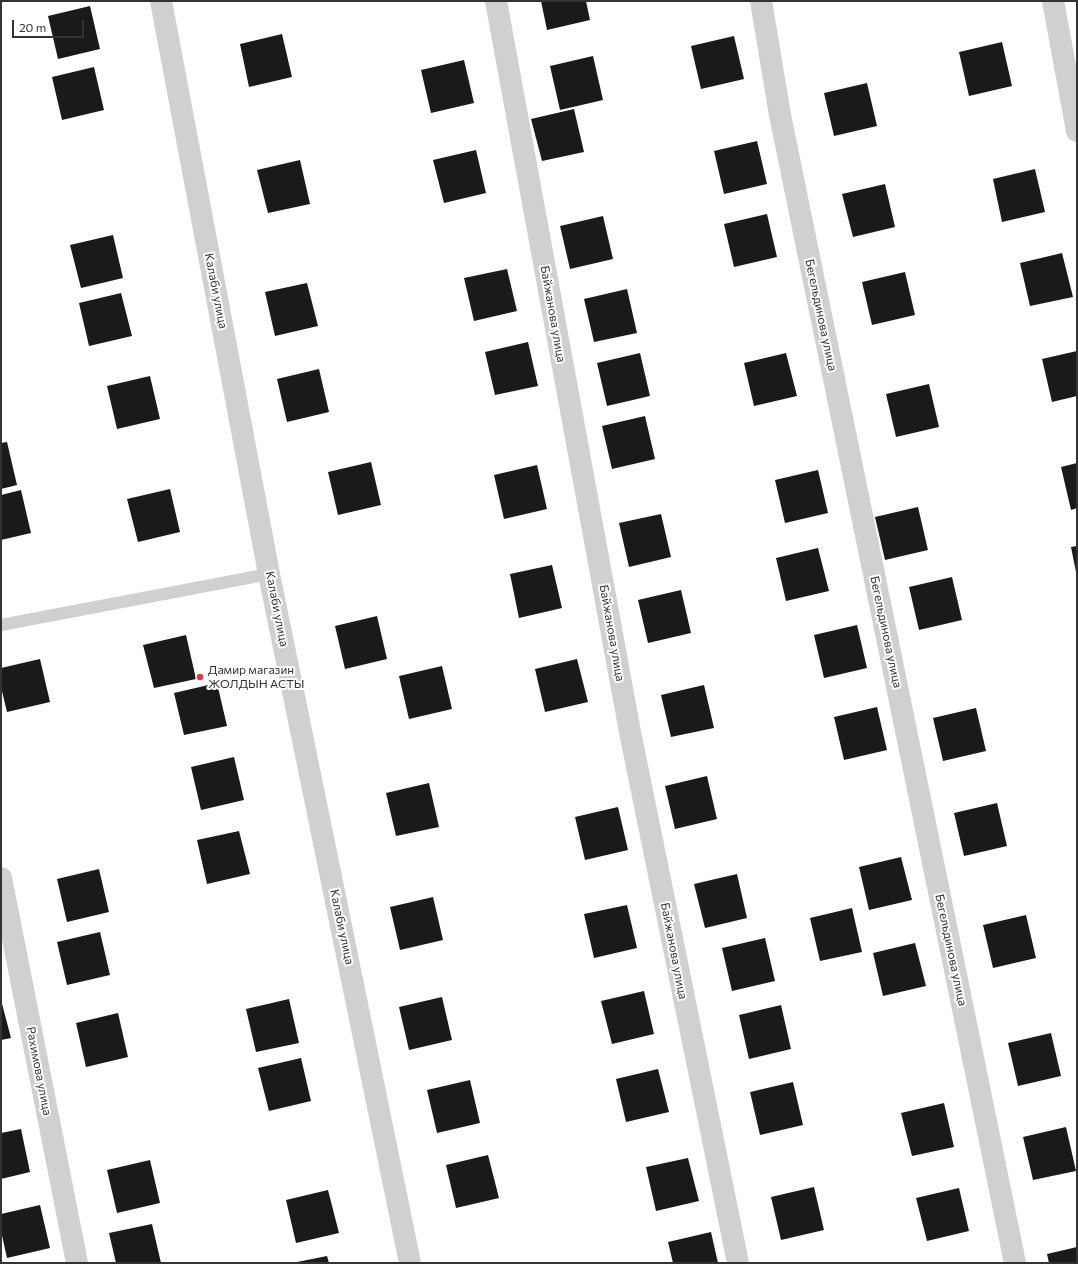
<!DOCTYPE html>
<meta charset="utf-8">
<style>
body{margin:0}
#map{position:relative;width:1078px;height:1264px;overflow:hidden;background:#fff;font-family:Commissioner,sans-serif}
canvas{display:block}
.frame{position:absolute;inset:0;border:2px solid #333;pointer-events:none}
.scale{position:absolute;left:12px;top:20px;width:72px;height:18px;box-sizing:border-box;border:2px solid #333;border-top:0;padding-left:5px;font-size:12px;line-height:14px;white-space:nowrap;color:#333;-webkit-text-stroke:3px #fff;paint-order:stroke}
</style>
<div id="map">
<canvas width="1078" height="1264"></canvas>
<div class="frame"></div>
<div class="scale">20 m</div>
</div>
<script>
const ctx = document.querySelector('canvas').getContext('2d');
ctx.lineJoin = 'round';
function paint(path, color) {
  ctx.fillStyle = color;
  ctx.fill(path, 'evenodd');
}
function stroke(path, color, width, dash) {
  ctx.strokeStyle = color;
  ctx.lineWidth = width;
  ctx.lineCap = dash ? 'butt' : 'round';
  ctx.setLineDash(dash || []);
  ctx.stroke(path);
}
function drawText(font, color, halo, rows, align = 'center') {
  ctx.font = font + ' Commissioner,sans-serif';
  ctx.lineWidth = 4;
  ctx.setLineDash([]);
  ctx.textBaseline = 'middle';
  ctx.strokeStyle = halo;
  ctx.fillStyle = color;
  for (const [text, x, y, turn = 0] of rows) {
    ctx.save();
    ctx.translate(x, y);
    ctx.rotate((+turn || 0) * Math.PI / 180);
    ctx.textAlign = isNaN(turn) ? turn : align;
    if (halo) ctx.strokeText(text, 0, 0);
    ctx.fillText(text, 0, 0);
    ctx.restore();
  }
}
paint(new Path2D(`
 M541 1H586L590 20 547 30Z
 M90 6 100 49 58 59 48 16Z
 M282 34 292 77 249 87 240 44Z
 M734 36 744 79 701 89 691 46Z
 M1002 42 1012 86 969 96 959 52Z
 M593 56 603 100 560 110 550 66Z
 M464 60 474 103 431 113 421 70Z
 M94 67 104 110 62 120 52 77Z
 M867 83 877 126 834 136 824 93Z
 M574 109 584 152 542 161 531 119Z
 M757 141 767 184 724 194 714 151Z
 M476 150 486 193 444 203 433 160Z
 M300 160 310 204 268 213 257 170Z
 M1035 169 1045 212 1002 222 993 179Z
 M885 184 895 227 853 237 842 194Z
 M767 214 777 257 734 267 724 224Z
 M603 216 613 259 570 269 560 226Z
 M113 235 123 278 81 288 70 245Z
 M1062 253 1073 297 1030 306 1020 263Z
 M507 269 517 311 474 321 464 278Z
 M905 272 915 315 872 325 862 282Z
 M307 283 318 326 275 336 265 292Z
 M627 289 637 333 594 342 584 299Z
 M121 293 132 336 89 346 79 303Z
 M528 342 538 386 495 395 485 352Z
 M1077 351V396L1052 402 1042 359Z
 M640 353 650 396 607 406 597 363Z
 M786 353 797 396 754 406 744 363Z
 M319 369 329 412 287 422 277 379Z
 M150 376 160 419 117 429 107 386Z
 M929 384 939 427 896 437 886 394Z
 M645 416 655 459 612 469 602 426Z
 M7 442 17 485 1 489V443Z
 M371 462 381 505 338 515 328 472Z
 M1077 463V508L1071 510 1061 467Z
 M537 465 547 509 504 519 494 475Z
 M818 470 828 513 785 523 775 480Z
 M170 489 180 532 138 542 127 499Z
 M21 490 31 533 1 540V495Z
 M918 507 928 550 885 560 875 517Z
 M661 514 671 557 629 567 619 523Z
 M1077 546V572H1076L1071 547Z
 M818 548 829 591 786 601 776 558Z
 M552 565 562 608 519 618 510 574Z
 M952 577 962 620 919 630 909 587Z
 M681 590 691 633 648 643 638 600Z
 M377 616 387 659 345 669 335 626Z
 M857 625 867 668 824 678 814 635Z
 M186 635 196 679 154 688 143 645Z
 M40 659 50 702 7 712 1 687V668Z
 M577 659 588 702 545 712 535 669Z
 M442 666 452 709 409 719 399 676Z
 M217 683 227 726 184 735 174 693Z
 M704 685 714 728 671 737 661 695Z
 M877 707 887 750 844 760 834 717Z
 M976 708 986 751 943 761 933 718Z
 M234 757 244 800 201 810 191 767Z
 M707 776 717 819 675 829 665 786Z
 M429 783 439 827 396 836 386 793Z
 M997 803 1007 846 964 856 954 813Z
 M618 807 628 850 585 860 575 817Z
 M239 831 250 874 207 884 197 840Z
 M901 857 912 900 869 910 859 867Z
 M99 869 109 912 67 922 57 879Z
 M737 874 747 918 705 928 694 884Z
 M433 897 443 940 400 950 390 907Z
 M627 905 637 948 594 958 584 914Z
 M852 908 862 952 820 961 810 918Z
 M1026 915 1036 958 993 968 983 925Z
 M100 932 110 975 67 985 57 942Z
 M765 938 775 981 732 991 722 948Z
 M915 943 926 986 883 996 873 953Z
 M644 991 654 1034 612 1044 601 1001Z
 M442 997 452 1040 409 1050 399 1007Z
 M289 999 299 1043 256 1052 246 1009Z
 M1 1000 11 1038 1 1040Z
 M781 1005 791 1049 749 1059 739 1015Z
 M118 1013 128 1057 86 1067 76 1023Z
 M1051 1033 1061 1076 1018 1086 1008 1043Z
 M301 1058 311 1101 269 1111 258 1068Z
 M658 1069 669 1112 626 1122 616 1079Z
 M470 1080 480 1123 437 1133 427 1090Z
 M793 1082 803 1125 760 1135 750 1092Z
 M944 1103 954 1147 912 1156 901 1113Z
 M1066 1127 1076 1171 1033 1180 1023 1137Z
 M21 1129 30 1172 1 1179V1133Z
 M488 1155 499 1198 456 1208 446 1165Z
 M688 1158 699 1201 656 1211 646 1167Z
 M150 1160 160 1203 117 1213 107 1170Z
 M814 1187 824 1230 781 1240 771 1197Z
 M959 1188 969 1231 927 1241 916 1198Z
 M328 1190 339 1233 296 1243 286 1200Z
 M40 1205 50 1248 7 1258 1 1231V1214Z
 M152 1224 161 1263H116L109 1233Z
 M711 1232 718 1263H673L668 1242Z
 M1077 1247V1263H1049L1047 1254Z
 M327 1256 329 1263H297V1262Z`), '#1a1a1a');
stroke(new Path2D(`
 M1 625 269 574`), '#d0d0d0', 12);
stroke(new Path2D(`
 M161 1 269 574 410 1263
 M496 1 630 732 738 1263
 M761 1 780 115 1015 1263
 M1053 1 1077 131
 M1 878 77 1263`), '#d0d0d0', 22);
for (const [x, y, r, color] of [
 [200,677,4,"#e63946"]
]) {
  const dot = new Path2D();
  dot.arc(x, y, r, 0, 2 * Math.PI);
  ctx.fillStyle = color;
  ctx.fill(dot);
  stroke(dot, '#fff', 1.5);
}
drawText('12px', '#333', '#fff', [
 ["Калаби улица",216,291,79],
 ["Байжанова улица",553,314,80],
 ["Бегельдинова улица",821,315,78],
 ["Калаби улица",277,609,79],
 ["Бегельдинова улица",886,632,78],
 ["Байжанова улица",612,633,80],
 ["Калаби улица",342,927,78],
 ["Бегельдинова улица",951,950,78],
 ["Байжанова улица",674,951,79],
 ["Рахимова улица",39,1071,79]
]);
drawText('12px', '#333', '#fff', [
 ["Дамир магазин",208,670],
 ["ЖОЛДЫН АСТЫ",208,684]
], 'left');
</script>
